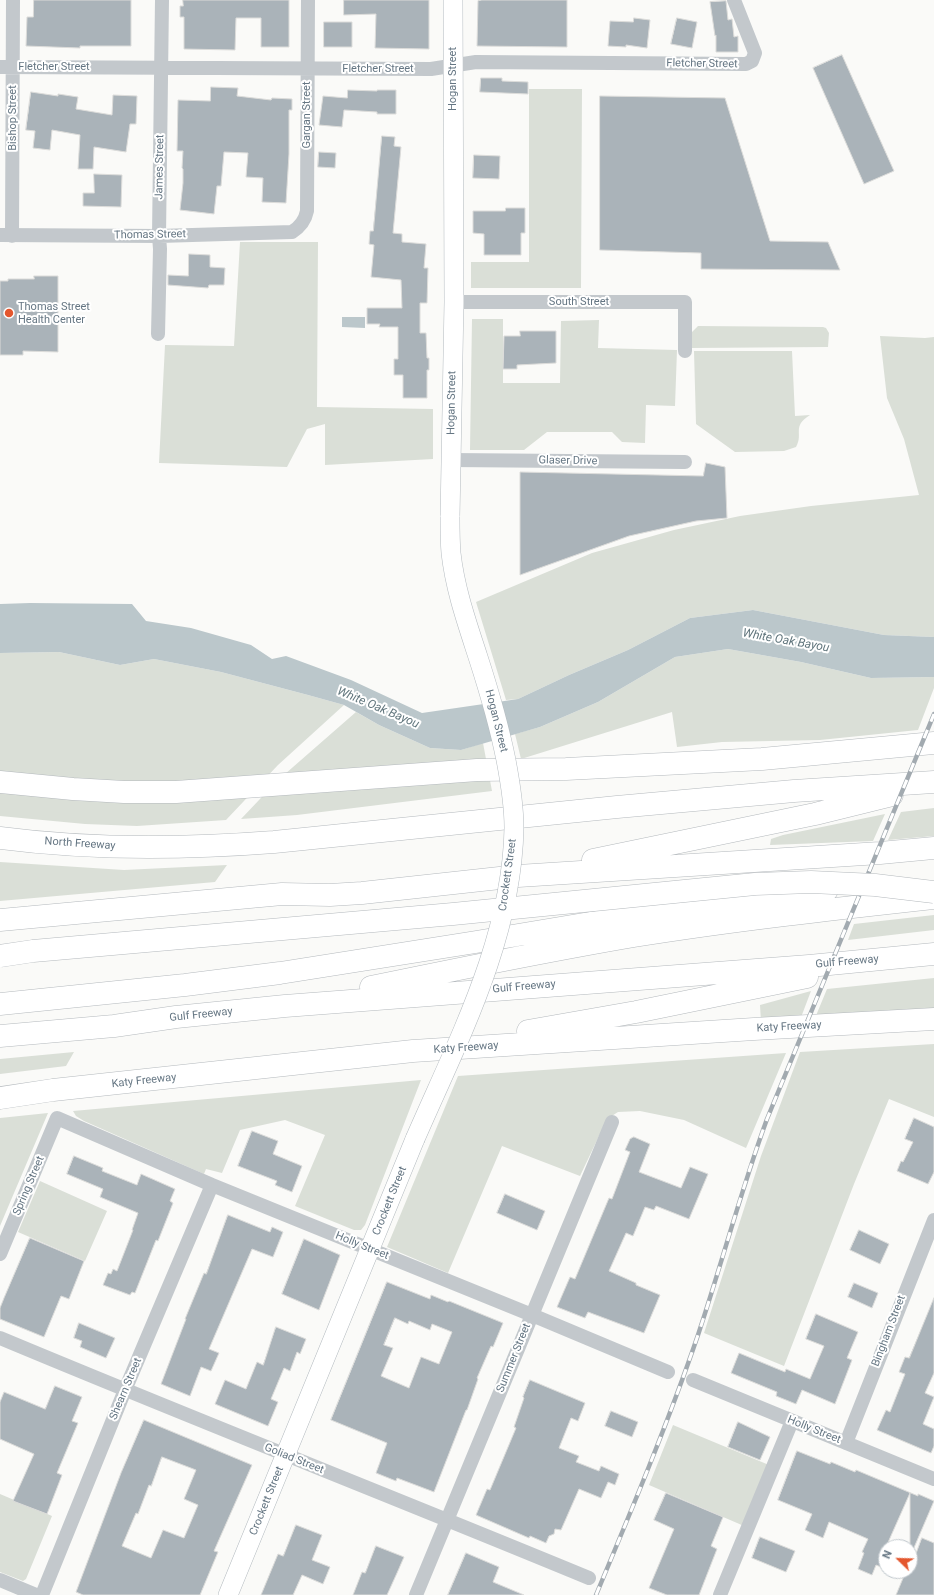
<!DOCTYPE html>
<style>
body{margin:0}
#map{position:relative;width:934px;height:1595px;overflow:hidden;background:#fafaf8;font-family:Roboto,sans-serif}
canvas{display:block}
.north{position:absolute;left:878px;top:1539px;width:40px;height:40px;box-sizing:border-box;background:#fff;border:1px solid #c1c8cd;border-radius:50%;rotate:293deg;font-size:11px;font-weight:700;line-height:16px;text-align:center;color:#657683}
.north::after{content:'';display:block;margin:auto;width:14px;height:18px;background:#e4572e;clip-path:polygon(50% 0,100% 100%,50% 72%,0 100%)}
</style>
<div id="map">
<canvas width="934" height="1595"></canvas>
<div class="north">N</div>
</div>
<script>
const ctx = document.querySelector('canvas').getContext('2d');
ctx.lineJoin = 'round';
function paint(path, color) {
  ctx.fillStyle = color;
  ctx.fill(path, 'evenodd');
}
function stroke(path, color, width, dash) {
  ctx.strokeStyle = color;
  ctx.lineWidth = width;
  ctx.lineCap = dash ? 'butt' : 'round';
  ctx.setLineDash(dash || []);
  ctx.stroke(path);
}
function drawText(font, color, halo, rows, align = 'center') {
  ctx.font = font + ' Roboto,sans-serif';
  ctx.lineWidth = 4;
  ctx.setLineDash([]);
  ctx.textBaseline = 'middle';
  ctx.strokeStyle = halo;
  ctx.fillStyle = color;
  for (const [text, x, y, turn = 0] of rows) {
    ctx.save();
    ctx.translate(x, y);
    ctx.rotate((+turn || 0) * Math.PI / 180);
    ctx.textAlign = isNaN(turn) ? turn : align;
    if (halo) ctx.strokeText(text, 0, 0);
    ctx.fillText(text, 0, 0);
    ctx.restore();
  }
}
paint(new Path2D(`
 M529 89H582L581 288H471V262H529Z
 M240 242H318L317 407 433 409V459L325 465V424L307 429 287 467 159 463 165 345 234 346Z
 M472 319H503V383H560L561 321 599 320 598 348 677 350 675 406 646 405 645 443 622 442 612 432H547L524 450H470Z
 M698 326 823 327 826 328 829 333 828 347 691 348 692 332Z
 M880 336 925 338 934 337V637L884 635 753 610 690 618 628 650 569 675 518 699 506 700 476 602 592 553 674 530 740 516 811 506 919 495 904 439 887 398Z
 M694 351H792L795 416 810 415C791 427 804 433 796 447L784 451 735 452 696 424Z
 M728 649 801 662 871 678 934 677V688L918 730 820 740 722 742 677 747 672 712 521 759 515 734 540 727 598 702 675 657Z
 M59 652 120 665 154 659 221 672 308 695 344 705 278 765 226 820 137 826 85 824 0 816V653Z
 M356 712 379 725 430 748 461 750 483 743 492 791 297 815 241 819 277 781Z
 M934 808V836L888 840 901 812Z
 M885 814 873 841 770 845 771 839 783 835Z
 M0 862 124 870 227 865 215 882 0 901Z
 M934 915V930L848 940 854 924Z
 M934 978V1009L815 1018 827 989Z
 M811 991 800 1020 761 1022 760 1005Z
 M934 1044V1117L889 1099 854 1184 784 1366 704 1333 761 1156 800 1052Z
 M74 1052 66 1066 0 1074V1059Z
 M786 1053 746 1148 684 1120 640 1111 618 1112 607 1119 580 1176 502 1146 448 1273 387 1247 458 1076Z
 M421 1080 365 1225 361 1230H354L295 1206 325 1135 285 1120 240 1130 222 1173 206 1169 204 1174 84 1121 76 1116 73 1111Z
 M48 1113 0 1226V1118Z
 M40 1181 107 1211 85 1261 18 1232Z
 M673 1425 769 1465 744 1526 649 1485Z
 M0 1494 52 1516 26 1579 23 1581 0 1572Z`), '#dadfd7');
paint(new Path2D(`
 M342 317H365V328L342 327Z
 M30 603 132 604 146 621 191 628 251 645 272 659 286 656 351 680 422 713 518 699 569 675 628 650 690 618 753 610 884 635 934 637V677L871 678 801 662 728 649 675 657 598 702 540 727 461 750 430 748 379 725 344 705 308 695 221 672 154 659 120 665 59 652 0 653V604Z`), '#bbc7cb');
const building = new Path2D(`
 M34 0H131V46H80V48L26 46 27 17H33Z
 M183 0H289V47H261V18H236L235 50 184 49V17H180V6H183Z
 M344 0H429V49L375 48 376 14 344 15Z
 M482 0H567V47L477 46 478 1Z
 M726 1 728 20 732 19 734 37 738 36V52H716V35L715 36 710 2Z
 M634 18 650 20 647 48 626 45V47L608 46 610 21 633 22Z
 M677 18 697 22 692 48 671 44Z
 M324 22H352V47H324Z
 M842 55 894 171 864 184 813 68Z
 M481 78H502V81L528 82V94L480 92Z
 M211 87 238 88 237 96 271 100 272 98 292 99V110H289V154L286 203 262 202 263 178 246 177 248 153 224 152 221 186H217L214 214 180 210 183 183V169L182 168 183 151H177L178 100 210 101Z
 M348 90 377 91V90H396V114H377V112L344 110 342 127 319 125 323 96 347 98Z
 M31 92 58 96V94L78 97 76 109 112 115 113 95 137 96 136 124H130L126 152 94 147 93 169H78L80 135 52 130 50 150 33 148 35 131 26 130Z
 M600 96 725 98 770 241 828 242 840 270 701 269V253L600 250Z
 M382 136 395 137 394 146 401 147 393 233 402 234V242L426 244 424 268H428L427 303H420V333H426L427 358H429V370H427V398H403V375H394V359H398V327H379L380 324H367V308H402L401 280 371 277 374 245 369 244 370 231H373Z
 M319 152 336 153 335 168 318 167Z
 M474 155 500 156 499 179 473 178Z
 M94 174 122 175 121 207 83 206V193H94Z
 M506 208H525V233H521V255H484V234L473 233V211H505Z
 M189 254 210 255V267L225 268 224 285H209L208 288 168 285V275L188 276Z
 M34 276H58V352L23 351V355H0V281H8V279H34Z
 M520 331H556V363L517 365V369H503L504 336H520Z
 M706 463 725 467 727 518 696 521 629 536 520 575V472L703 476Z
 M914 1118 934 1127V1172L928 1184 897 1171 901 1161 903 1162 913 1142 905 1139Z
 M252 1131 278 1141 273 1154 302 1166 292 1192 275 1185 277 1181 238 1166Z
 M634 1137 650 1144 639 1172 681 1188 690 1167 708 1174 689 1219 656 1206 654 1210 645 1207 633 1236 626 1233 609 1271 636 1283V1285L660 1295 644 1333 588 1312 585 1318 557 1307 570 1277 575 1279 609 1198 612 1199 630 1152 625 1150 630 1139Z
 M74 1156 103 1168 102 1171 137 1185 141 1174 175 1189 170 1201 173 1203 158 1241 156 1240 135 1293 132 1292 130 1295 103 1285 108 1273 111 1274 113 1269 117 1271 133 1230H132L138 1213 100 1197 103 1189 67 1174Z
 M505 1194 545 1211 537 1230 497 1213Z
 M228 1215 270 1232 272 1227 283 1232 273 1257 252 1249 209 1349 219 1353 211 1371 201 1367 190 1396 161 1384 186 1319H185L204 1273 206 1274Z
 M859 1230 889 1244 880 1264 850 1250Z
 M30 1238 84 1261 69 1299 61 1296 44 1337 0 1319V1308L4 1298Z
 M304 1239 340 1255 319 1310 282 1294Z
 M387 1282 430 1299 431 1295 448 1302 449 1301 503 1323 493 1347 491 1346 477 1378 478 1379 467 1410H466L434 1492 397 1478 396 1481 376 1473 387 1443 331 1420ZM395 1318 408 1324 409 1321 430 1330 432 1324 452 1332 439 1364 421 1357 409 1388 381 1376 393 1348 384 1345Z
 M854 1283 878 1293 872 1308 848 1297Z
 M934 1298V1373L925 1393 934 1397 923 1424 934 1429V1446L931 1453 877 1430 886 1410 890 1412 905 1374 899 1372 905 1357 909 1358Z
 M816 1314 858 1332 847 1358 852 1360 835 1404 802 1390 796 1404 776 1396 777 1392 731 1373 739 1353 785 1372 786 1369 810 1379 824 1346 806 1339Z
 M79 1323 115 1338 106 1358 80 1347 82 1341 74 1338Z
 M276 1327 306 1339 300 1354 297 1352 290 1371 284 1368 271 1399 278 1402 268 1426 215 1404 225 1380 246 1389 257 1362 263 1365Z
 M530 1380 585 1403 578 1421 571 1418 559 1448 579 1456 576 1462 599 1471 601 1466 619 1474 615 1485 608 1482 601 1498 579 1489 561 1530 555 1529 554 1534 549 1536 546 1543 530 1536 529 1538 476 1515 487 1489 490 1490 516 1428 514 1427 524 1398 523 1397Z
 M55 1386 82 1397 72 1421 78 1423 57 1473 62 1475 47 1514 13 1501 34 1454 0 1439V1402L4 1392 45 1409Z
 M611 1411 638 1422 632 1437 605 1426Z
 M144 1420 252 1465 214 1551 218 1552 200 1595H83L76 1592 121 1473ZM162 1457 196 1470 184 1499 198 1505 184 1538 163 1530 151 1558 122 1546 136 1513 138 1514 149 1485 151 1486Z
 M738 1422 770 1437 760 1460 728 1447Z
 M797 1451 830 1464 831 1462 855 1472 856 1470 918 1496V1494L934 1501 910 1557V1493L886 1547V1569L876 1565 872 1575 858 1569 864 1553 862 1552 868 1539 829 1522 823 1538 805 1530 812 1514 778 1500Z
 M666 1493 723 1517 711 1546 717 1549 699 1595H667L649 1588 674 1529 654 1520Z
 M296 1525 322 1535 312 1560 330 1567 323 1584 302 1575 293 1595H261L278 1554 283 1556Z
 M760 1537 795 1551 786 1572 752 1558Z
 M922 1538 934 1543V1595H896L906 1571H910V1559L913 1561Z
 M376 1546 404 1557 397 1573 387 1595H353L362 1572 365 1573Z
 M466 1553 499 1567 493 1582 524 1595H448Z`);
paint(building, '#aab3b9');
stroke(building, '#dcdcda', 1);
const secondary = new Path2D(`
 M450 517 454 302 453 0
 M228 1595 415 1139`);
const motorway = new Path2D(`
 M0 782 73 789 124 792H176L477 770 566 769 762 759 934 743
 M0 838C91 850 183 849 274 842L617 807 794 791 934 782
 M593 860 815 814 892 795
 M0 920 282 894 330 895 362 893 518 876 880 853 934 848
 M371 987C458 969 546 951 634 936 734 920 834 909 934 898
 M0 1004 185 985 280 973 476 942 662 911 827 890
 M528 1031 636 1012 807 977
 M0 1036 114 1026 176 1017 285 1006 809 966 934 954
 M0 1098 53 1090 413 1051 754 1029 934 1019`);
stroke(secondary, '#b3babf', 20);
stroke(motorway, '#b4b9bd', 23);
stroke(new Path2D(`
 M0 67 431 69 476 62 746 64 752 61 755 53 734 0
 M0 235 159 236 292 232C300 227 305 221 307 211L308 0
 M12 236 13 0
 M454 302H685V351
 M158 334 160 249 159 236 162 0
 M451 460 685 462
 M0 1254 57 1118 212 1185 532 1315 668 1372
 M0 1338C196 1420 393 1497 589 1578
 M693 1380 934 1479
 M846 1443 934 1220
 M0 1580 36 1595
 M42 1595 125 1390 212 1185
 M416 1595 612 1122
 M720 1595 792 1421`), '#c3c8cc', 14);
stroke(secondary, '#fff', 19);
stroke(motorway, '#fff', 22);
const rail = new Path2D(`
 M596 1595C632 1509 668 1423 698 1335 722 1263 741 1190 767 1119L934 714`);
stroke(rail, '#a2aab0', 4.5);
stroke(rail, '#fff', 3, [9]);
const secondaryBridge = new Path2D(`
 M415 1139C458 1040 512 939 514 828 514 807 510 781 506 760 499 725 489 691 478 657 467 623 455 589 451 553 450 541 450 529 450 517`);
const motorwayBridge = new Path2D(`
 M0 956 33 951 453 914 755 884 811 882 875 885 934 892`);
stroke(secondaryBridge, '#b3babf', 20, []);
stroke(motorwayBridge, '#b4b9bd', 23, []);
stroke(secondaryBridge, '#fff', 19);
stroke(motorwayBridge, '#fff', 22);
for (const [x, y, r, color] of [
 [9,313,5,"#e4572e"]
]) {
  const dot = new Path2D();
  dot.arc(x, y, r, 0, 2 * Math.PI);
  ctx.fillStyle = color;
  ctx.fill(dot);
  stroke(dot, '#fff', 1.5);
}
drawText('11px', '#657683', '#fff', [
 ["Fletcher Street",702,64,1],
 ["Fletcher Street",54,67],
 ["Fletcher Street",378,69],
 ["Hogan Street",453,79,-90],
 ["Gargan Street",307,115,-90],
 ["Bishop Street",13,118,-90],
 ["James Street",160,167,-89],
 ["Thomas Street",150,235,-1],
 ["South Street",579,302],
 ["Hogan Street",452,403,-89],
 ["Glaser Drive",568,461,1],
 ["Hogan Street",496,721,76],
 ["North Freeway",80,844,4],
 ["Crockett Street",508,875,-82],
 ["Gulf Freeway",847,962,-5],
 ["Gulf Freeway",524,987,-5],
 ["Gulf Freeway",201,1015,-6],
 ["Katy Freeway",789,1027,-3],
 ["Katy Freeway",466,1048,-4],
 ["Katy Freeway",144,1081,-6],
 ["Spring Street",29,1186,-67],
 ["Crockett Street",390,1201,-68],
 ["Holly Street",362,1246,22],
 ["Bingham Street",889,1331,-69],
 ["Summer Street",514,1358,-68],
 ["Shearn Street",126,1389,-67],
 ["Holly Street",814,1430,22],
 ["Goliad Street",294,1459,22],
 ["Crockett Street",267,1501,-68]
]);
drawText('11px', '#657683', '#fff', [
 ["Thomas Street",18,307],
 ["Health Center",18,320]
], 'left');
drawText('italic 12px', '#60757c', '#fff', [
 ["White Oak Bayou",786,641,10],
 ["White Oak Bayou",378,708,23]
]);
</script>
